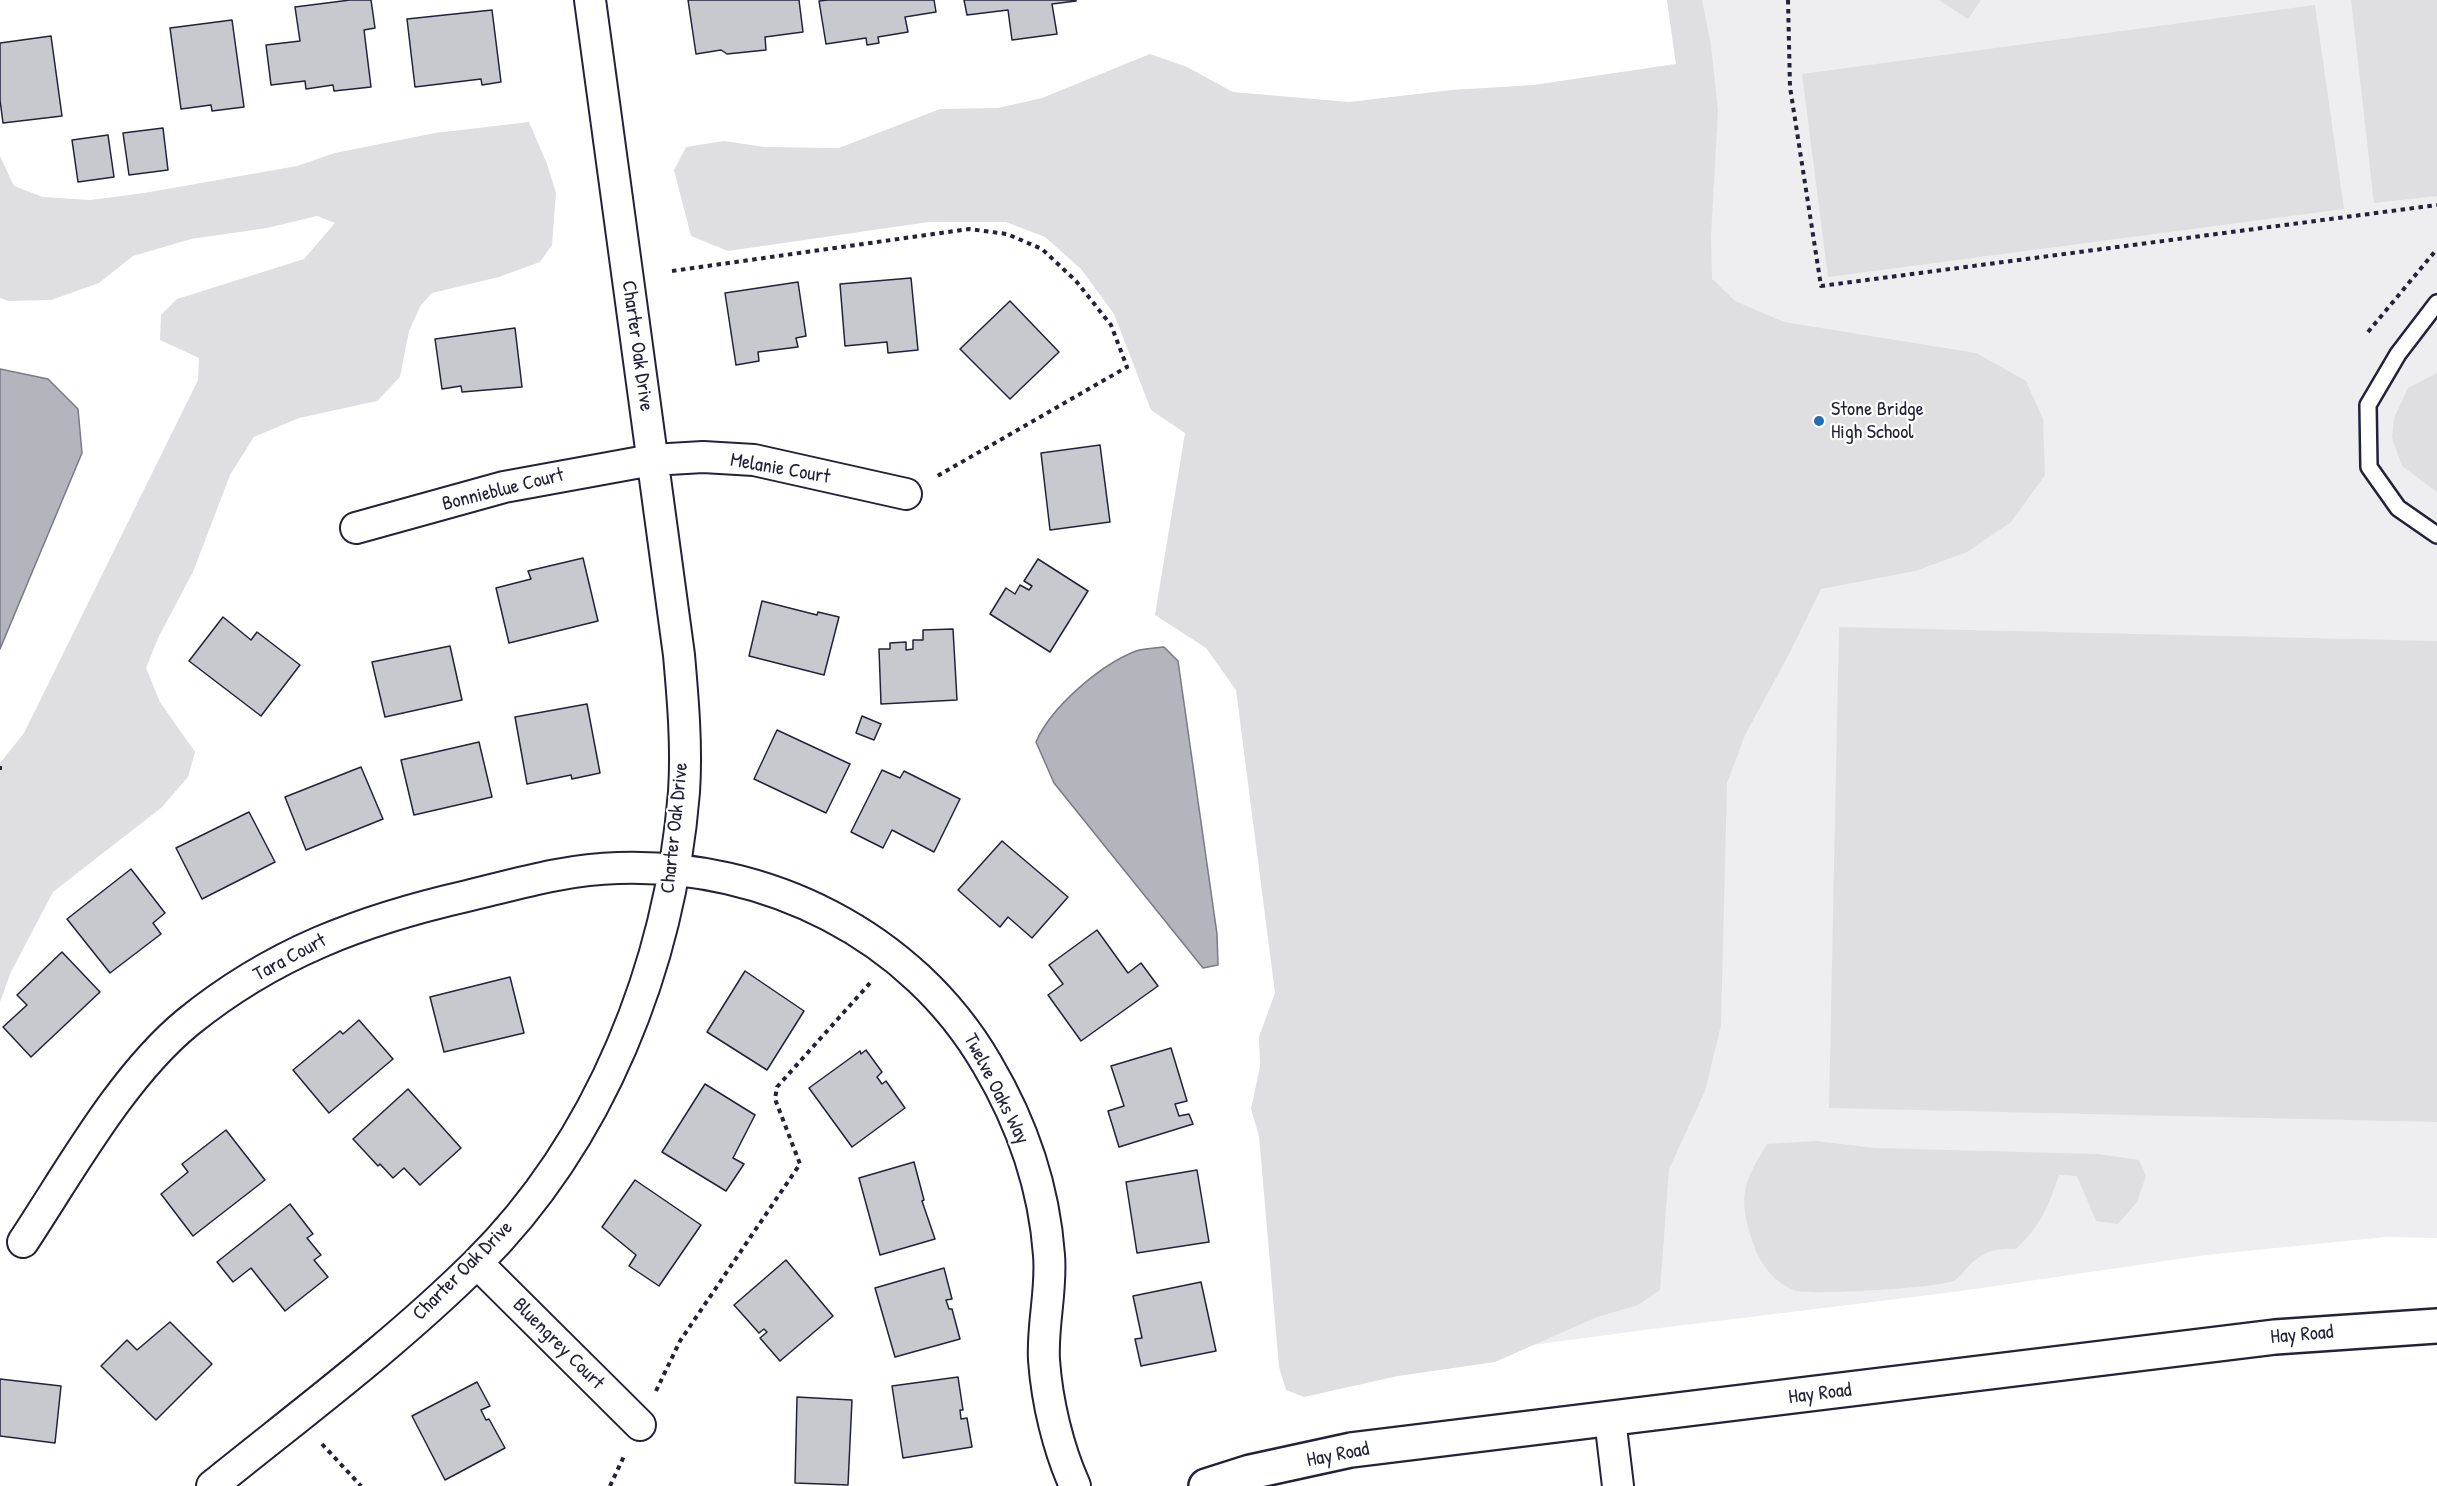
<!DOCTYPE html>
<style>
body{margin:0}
canvas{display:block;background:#fff}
</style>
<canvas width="2437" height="1486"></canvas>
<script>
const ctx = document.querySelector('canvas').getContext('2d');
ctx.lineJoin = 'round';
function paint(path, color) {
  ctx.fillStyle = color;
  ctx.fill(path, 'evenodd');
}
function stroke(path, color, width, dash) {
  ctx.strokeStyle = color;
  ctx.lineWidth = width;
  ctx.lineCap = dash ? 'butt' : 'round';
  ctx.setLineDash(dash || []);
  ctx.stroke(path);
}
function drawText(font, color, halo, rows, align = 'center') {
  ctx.font = font + ' "Patrick Hand",sans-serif';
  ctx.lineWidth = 4.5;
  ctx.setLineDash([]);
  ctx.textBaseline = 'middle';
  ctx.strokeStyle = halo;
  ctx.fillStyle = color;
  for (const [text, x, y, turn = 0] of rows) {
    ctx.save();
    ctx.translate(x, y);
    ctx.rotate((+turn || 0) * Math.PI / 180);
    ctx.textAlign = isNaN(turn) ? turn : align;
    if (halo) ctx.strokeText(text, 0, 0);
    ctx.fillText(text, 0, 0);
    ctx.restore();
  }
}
paint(new Path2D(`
 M1667 0H2437V1238L2386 1237 2206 1255 1954 1292 1644 1330 1324 1373 1534 85 1676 64Z`), '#eeeef1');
paint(new Path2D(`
 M1667 0H1702L1711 45 1718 111 1711 236 1712 279 1735 301 1784 322 1976 353 2026 381 2043 419 2045 475 2011 522 1967 552 1915 571 1821 589 1789 654 1745 735 1727 783 1721 1025 1705 1091 1669 1169 1660 1290 1638 1305 1597 1317 1495 1362 1398 1376 1304 1397 1286 1390 1279 1367 1259 1136 1251 1109 1260 1066 1259 1037 1275 993 1236 690 1206 648 1155 615 1185 433 1151 410 1114 314 1081 269 1045 237 1006 222H929L728 251 691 236 674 170 686 147 724 141 765 147 839 148 940 109 998 108 1042 98 1150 54 1187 67 1233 92 1349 102 1451 90 1534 85 1676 64Z
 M1939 0H1981L1968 19Z
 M2351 0H2437V196L2374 203Z
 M2315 5 2344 209 1828 277 1802 74Z
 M529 122 547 164 556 193 552 245 540 262 499 277 432 293 421 305 409 331 400 377 377 401 299 418 254 437 230 475 193 572 159 636 146 668 160 702 195 752 188 777 161 808 53 892 11 972 0 1002V763L24 733 198 380 199 358 160 340 161 315 177 299 304 259 335 223 317 216 267 228 191 239 133 256 99 283 51 300 8 301 0 298V156L14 186 43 197 90 200 144 193 297 166 335 153 435 133Z
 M2437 373V492L2402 466 2392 438 2394 418 2408 388Z
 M1839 627 2437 641V1122L1829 1108Z
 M1816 1141 1875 1148 2098 1154 2139 1160 2146 1176 2137 1202 2118 1224 2096 1221 2077 1176 2059 1175C2048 1207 2041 1225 2016 1249 1995 1248 1983 1251 1968 1267 1964 1271 1960 1277 1955 1280 1944 1288 1813 1295 1797 1291 1776 1285 1761 1265 1754 1246 1738 1199 1741 1186 1767 1144Z`), '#dfdfe2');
const water = new Path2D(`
 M0 369 48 379 78 409 82 453 0 649Z
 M1164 647 1178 661 1217 934 1218 965 1203 968 1054 783 1036 742C1051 707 1100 665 1136 651 1144 648 1155 648 1164 647Z`);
paint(water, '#b4b4bc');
stroke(water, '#7a7a88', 1.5);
const building = new Path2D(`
 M350 0H371L375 28 364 30 371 87 334 91 333 85 306 89 305 81 271 85 266 45 300 41 295 7Z
 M688 0H799L803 32 765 37 766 50 727 54 721 50 696 54Z
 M828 0H934L936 12 905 17 908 32 878 37 879 43 867 45 866 38 826 44 819 1Z
 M964 0H1076V1L1052 4 1057 34 1012 40 1008 10 967 15Z
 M492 10 501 82 482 85 481 79 415 87 407 19Z
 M232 20 244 107 212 111 211 105 181 109 170 28Z
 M51 36 62 116 3 123 0 100V43Z
 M163 128 168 170 129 175 123 133Z
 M108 135 114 177 78 182 72 140Z
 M911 278 918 350 888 353 887 342 845 346 840 284Z
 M798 282 806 336 796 338 798 347 758 352 759 361 736 365 725 293Z
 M1010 301 1059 352 1010 399 960 349Z
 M515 328 522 387 462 392 461 386 442 389 435 339Z
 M1100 445 1110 522 1050 530 1041 453Z
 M583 558 598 621 509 643 496 588 531 579 528 571Z
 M1038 559 1088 591 1050 652 990 614 1006 588 1015 594 1020 585 1029 590 1032 586 1024 581Z
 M762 601 817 615 818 612 839 617 824 675 749 656Z
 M223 617 251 640 257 632 300 665 261 716 189 661Z
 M953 629 957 700 881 704 879 649H890V643L906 642V650L913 649V640H923V630Z
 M450 646 462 700 385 717 372 662Z
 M587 704 600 773 572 779 571 775 527 784 515 717Z
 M862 716 881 724 874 740 856 733Z
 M777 730 850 764 826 813 754 779Z
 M479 742 492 797 414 815 401 760Z
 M361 767 383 819 306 850 285 797Z
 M882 770 900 778 904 771 960 799 934 852 892 830 883 848 851 832Z
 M249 812 275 862 202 899 176 848Z
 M1002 841 1068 897 1032 938 1008 917 1000 927 958 890Z
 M131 869 165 913 153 923 161 934 110 973 67 919Z
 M1097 930 1128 973 1141 963 1158 986 1081 1041 1048 995 1063 984 1049 965Z
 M62 952 100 992 31 1057 3 1027 27 1005 17 995Z
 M745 971 804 1011 767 1070 707 1032Z
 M510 977 524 1033 444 1052 430 997Z
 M359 1020 393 1059 329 1113 293 1070 340 1031 343 1034Z
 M1171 1048 1187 1101 1175 1104 1179 1116 1189 1114 1193 1124 1119 1147 1108 1111 1124 1106 1111 1066Z
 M866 1050 882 1072 877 1077 882 1084 886 1081 905 1108 852 1147 809 1088 860 1051 861 1054Z
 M705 1084 755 1115 733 1158 744 1164 726 1191 662 1152Z
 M408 1089 461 1148 420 1185 404 1168 393 1178 380 1164 378 1166 353 1139Z
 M226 1130 265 1180 193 1236 161 1194 188 1172 182 1164Z
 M914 1162 924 1200 922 1201 935 1239 880 1255 859 1178Z
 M1197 1170 1209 1242 1137 1253 1126 1182Z
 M635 1180 701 1225 659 1286 629 1266 636 1255 602 1227Z
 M290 1204 313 1234 307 1238 321 1255 314 1260 328 1277 285 1311 251 1268 233 1282 217 1262Z
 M786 1260 833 1316 780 1361 760 1338 767 1332 764 1329 759 1333 734 1305Z
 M944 1268 952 1299 946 1300 949 1309H952L960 1339 895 1357 875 1288Z
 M1201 1282 1216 1351 1141 1366 1135 1339 1142 1338 1133 1296Z
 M170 1322 212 1364 156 1420 101 1366 127 1340 137 1350Z
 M958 1377 963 1410H960L961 1419 967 1418 972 1447 903 1458 892 1386Z
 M0 1379 61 1386 55 1443 0 1436Z
 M477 1382 490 1406 481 1410 486 1420 489 1419 505 1448 445 1480 412 1416Z
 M797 1397 852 1400 848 1485 795 1483Z`);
paint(building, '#c8c8cf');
stroke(building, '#22223b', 1.5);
const service = new Path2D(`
 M2437 303 2398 354 2368 405 2369 467 2398 508 2437 535`);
const minor = new Path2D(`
 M356 528 504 487 652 460 703 457 754 460 906 494
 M23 1242C70 1171 122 1076 188 1022 273 953 362 920 467 896 517 884 567 869 618 868 766 863 912 935 987 1064 1022 1123 1044 1186 1049 1255 1052 1290 1042 1325 1044 1360 1047 1402 1058 1448 1075 1486
 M477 1263 640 1425
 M1610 1419 1618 1486
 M212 1486C301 1414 394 1345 476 1264 601 1140 670 965 684 792 687 747 683 700 679 655L590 0`);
const tertiary = new Path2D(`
 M1206 1486 1250 1472 1351 1450 2275 1337 2437 1326`);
stroke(service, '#22223b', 20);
stroke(minor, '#22223b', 34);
stroke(tertiary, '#22223b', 38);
stroke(new Path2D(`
 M1788 0 1790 87 1821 286 2437 205
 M672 271 969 229 1007 234 1042 249 1076 281 1111 325 1127 367 934 478
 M2368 332 2437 249
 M0 768H2
 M656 1391 680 1341 800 1164 775 1099 777 1087 870 983
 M322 1444 361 1486
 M610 1486 625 1454`), '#22223b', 4, [4.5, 4.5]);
stroke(service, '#fff', 15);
stroke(minor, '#fff', 30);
stroke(tertiary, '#fff', 33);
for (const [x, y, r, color] of [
 [1819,421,6,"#1f6fb2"]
]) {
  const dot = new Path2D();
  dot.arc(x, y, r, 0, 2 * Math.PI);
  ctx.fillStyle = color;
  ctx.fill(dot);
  stroke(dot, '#fff', 2);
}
drawText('20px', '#22223b', '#fff', [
 ["Charter Oak Drive",637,346,82],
 ["Melanie Court",780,469,10],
 ["Bonnieblue Court",503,490,-14],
 ["Charter Oak Drive",675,828,-84],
 ["Tara Court",290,958,-28],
 ["Twelve Oaks Way",996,1089,63],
 ["Charter Oak Drive",463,1271,-45],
 ["Hay Road",2302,1335,-5],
 ["Bluengrey Court",558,1344,45],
 ["Hay Road",1820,1394,-7],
 ["Hay Road",1338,1455,-11]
]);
drawText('20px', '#22223b', '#fff', [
 ["Stone Bridge",1831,410],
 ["High School",1831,433]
], 'left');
</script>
